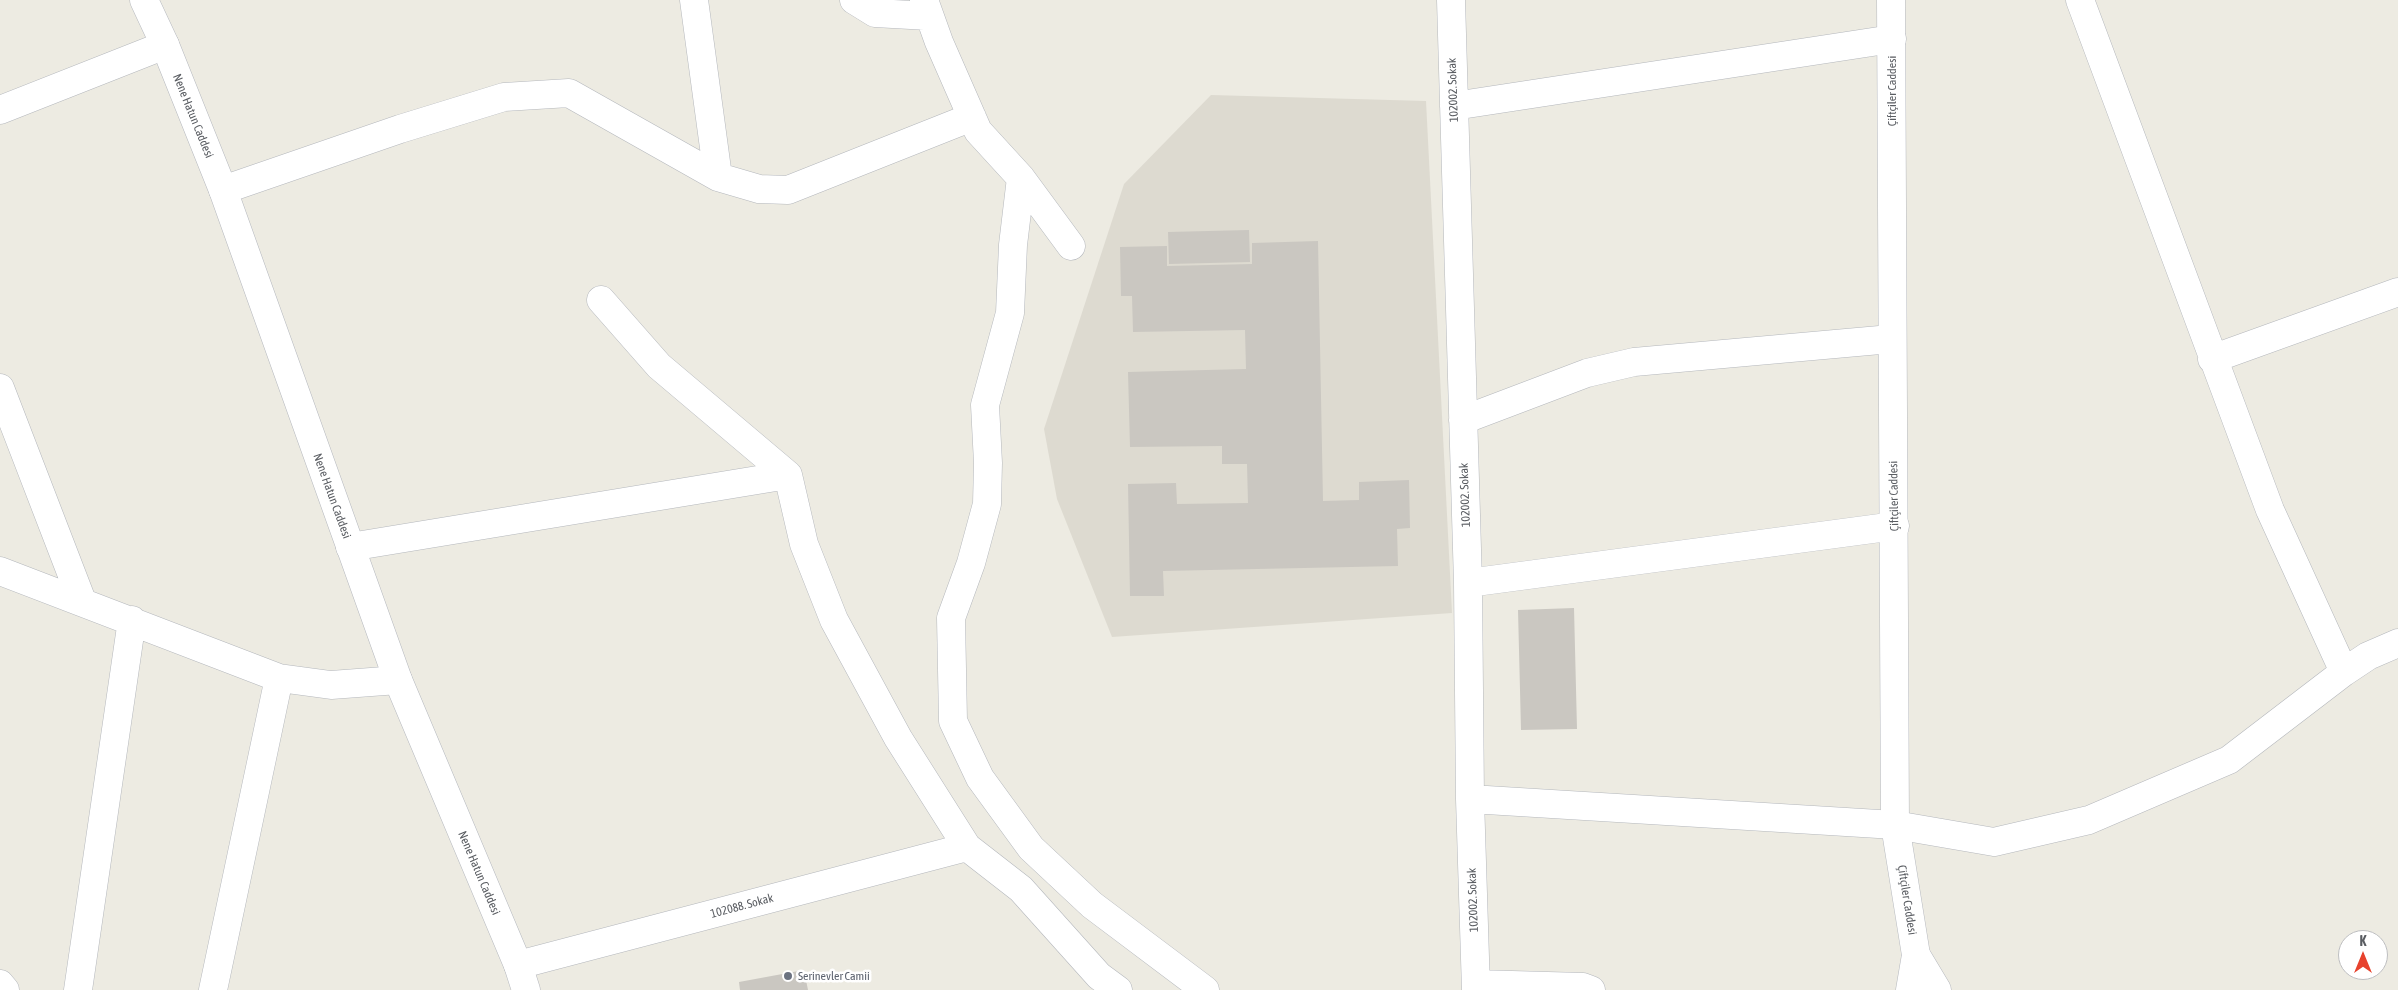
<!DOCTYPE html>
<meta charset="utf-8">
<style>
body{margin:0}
#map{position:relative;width:2398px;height:990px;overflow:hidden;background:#edebe2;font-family:"Asap Condensed",sans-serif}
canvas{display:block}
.north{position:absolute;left:2338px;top:930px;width:50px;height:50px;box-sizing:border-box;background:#fff;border:1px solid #bdbec0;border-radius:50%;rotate:0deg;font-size:14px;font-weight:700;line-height:20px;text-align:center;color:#5a5d62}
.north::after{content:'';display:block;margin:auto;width:18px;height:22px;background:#e7422d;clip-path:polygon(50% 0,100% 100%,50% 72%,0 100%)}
</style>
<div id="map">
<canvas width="2398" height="990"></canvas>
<div class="north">K</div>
</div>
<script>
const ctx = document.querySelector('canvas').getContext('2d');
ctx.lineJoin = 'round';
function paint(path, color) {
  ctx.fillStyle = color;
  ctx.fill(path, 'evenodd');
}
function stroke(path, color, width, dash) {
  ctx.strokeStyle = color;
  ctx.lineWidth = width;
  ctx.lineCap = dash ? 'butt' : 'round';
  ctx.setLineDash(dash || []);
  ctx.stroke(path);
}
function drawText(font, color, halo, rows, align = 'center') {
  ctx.font = font + ' "Asap Condensed",sans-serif';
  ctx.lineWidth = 5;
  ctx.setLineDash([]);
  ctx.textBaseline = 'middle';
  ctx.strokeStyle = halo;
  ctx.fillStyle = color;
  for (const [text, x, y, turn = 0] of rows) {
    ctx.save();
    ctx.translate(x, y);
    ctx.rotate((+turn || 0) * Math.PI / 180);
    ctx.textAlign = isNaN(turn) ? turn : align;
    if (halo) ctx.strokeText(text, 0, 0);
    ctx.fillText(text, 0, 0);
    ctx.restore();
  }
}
paint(new Path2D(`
 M1211 95 1426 101 1452 613 1112 637 1057 499 1044 429 1124 184Z`), '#dddad0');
paint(new Path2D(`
 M1249 230 1250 262 1169 264 1168 232Z
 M1318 241 1323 501 1359 500V482L1409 480 1410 528 1397 529 1398 566 1163 571 1164 596H1130L1128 484 1176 483 1177 504 1248 503 1247 464H1222V446L1130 447 1128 372 1246 369 1245 330 1133 332 1132 296H1121L1120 247 1167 246V266L1252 264V243Z
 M1574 608 1577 729 1521 730 1518 610Z
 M804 970 808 990H740L739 982Z`), '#cac7c1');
const street = new Path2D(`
 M694 0 718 177
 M854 0 875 13 929 16
 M924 0 939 42 978 131 1021 178 1071 246
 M1451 0 1468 583 1470 799 1476 990
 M2080 0 2270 510 2344 672
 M1454 106 1892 39
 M0 110 165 45
 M1021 178 1013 245 1010 313 985 405 988 463 987 504 971 563 951 618 953 721 980 778 1031 848 1092 905 1205 990
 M223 190 400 129 504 97 569 93 718 177 759 189 788 190 972 117
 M601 300 659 366 788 475 804 544 834 620 898 738 967 847 1021 889 1099 976 1118 990
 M2212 359 2398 292
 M0 388 82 601
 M1463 420 1587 373 1634 362 1891 339
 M350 547 788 475
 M0 571 279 678 331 685 398 680
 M1468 583 1895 526
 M1470 799 1895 825 1994 842 2089 820 2229 760 2344 672 2368 656 2398 643
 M1916 955 1937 990
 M518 965 967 847
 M0 984 5 990
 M1476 984 1583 987 1591 990
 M78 990 132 620
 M213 990 279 678`);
const secondary = new Path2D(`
 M144 0 165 45 223 190 398 680 518 965 526 990
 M1891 0 1895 825 1916 955 1910 990`);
stroke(street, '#b4b7bc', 29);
stroke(secondary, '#b5b8be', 29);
stroke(street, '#fff', 28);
stroke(secondary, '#fff', 28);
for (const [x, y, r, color] of [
 [788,976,5,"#6b7280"]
]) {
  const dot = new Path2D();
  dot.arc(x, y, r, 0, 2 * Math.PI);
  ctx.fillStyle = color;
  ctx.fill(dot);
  stroke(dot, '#fff', 2);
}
drawText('12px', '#5a5d62', '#fff', [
 ["102002. Sokak",1453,90,-92],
 ["Çiftçiler Caddesi",1892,91,-90],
 ["Nene Hatun Caddesi",193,116,68],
 ["102002. Sokak",1465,495,-92],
 ["Nene Hatun Caddesi",332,496,70],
 ["Çiftçiler Caddesi",1894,496,-91],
 ["Nene Hatun Caddesi",479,873,67],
 ["102002. Sokak",1473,900,-92],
 ["Çiftçiler Caddesi",1907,900,81],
 ["102088. Sokak",742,906,-15]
]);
drawText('12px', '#5b616d', '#fff', [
 ["Serinevler Camii",798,976]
], 'left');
</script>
